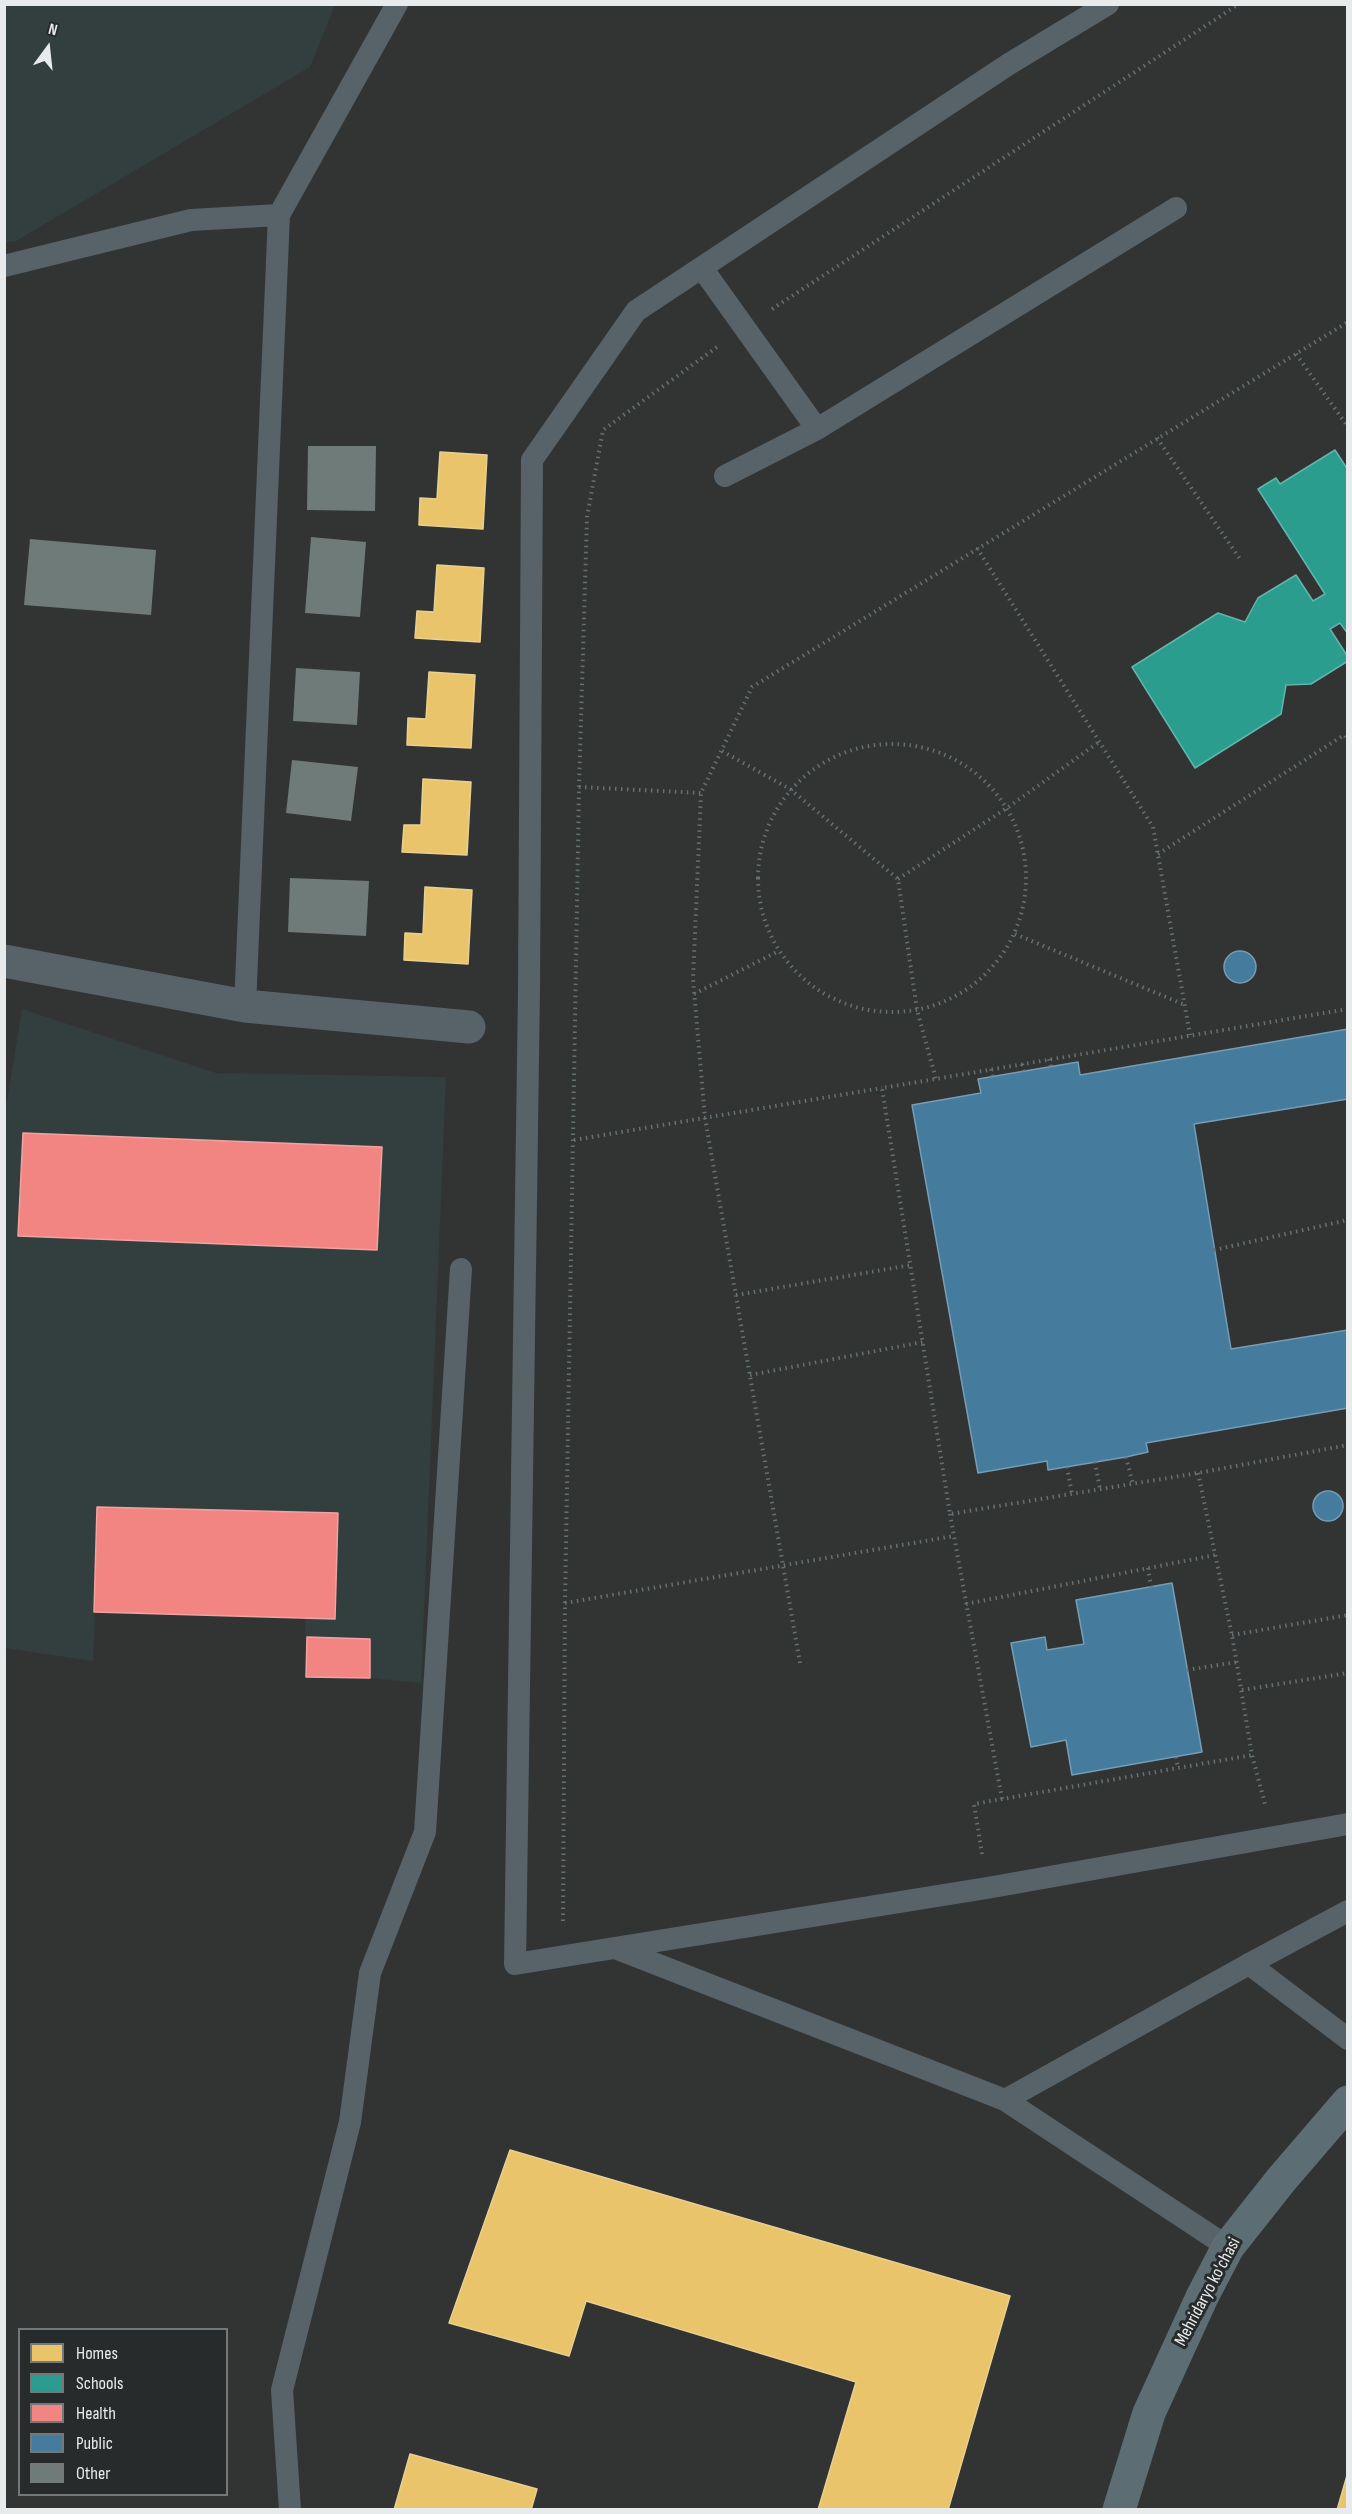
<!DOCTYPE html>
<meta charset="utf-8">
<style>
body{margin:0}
#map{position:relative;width:1352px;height:2514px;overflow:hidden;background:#323434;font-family:"Sofia Sans Condensed",sans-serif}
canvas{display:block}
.frame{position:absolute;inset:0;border:6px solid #e8ebeb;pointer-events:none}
.legend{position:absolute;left:18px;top:2328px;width:210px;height:168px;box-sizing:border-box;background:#272b2b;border:2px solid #747878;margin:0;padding:8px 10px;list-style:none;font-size:18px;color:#e8ebeb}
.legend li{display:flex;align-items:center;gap:12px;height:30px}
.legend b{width:30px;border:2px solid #747878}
.north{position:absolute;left:18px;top:18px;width:60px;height:60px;-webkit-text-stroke:4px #272b2b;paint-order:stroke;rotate:15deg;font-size:16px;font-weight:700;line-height:24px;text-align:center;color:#e8ebeb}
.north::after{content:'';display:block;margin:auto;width:21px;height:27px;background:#e8ebeb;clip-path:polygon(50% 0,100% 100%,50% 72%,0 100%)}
</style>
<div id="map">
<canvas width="1352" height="2514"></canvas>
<div class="frame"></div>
<ul class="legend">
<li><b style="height:16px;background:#e9c46a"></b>Homes</li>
<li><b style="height:16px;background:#2a9d8f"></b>Schools</li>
<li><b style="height:16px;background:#f28482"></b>Health</li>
<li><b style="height:16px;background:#457b9d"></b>Public</li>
<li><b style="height:16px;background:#6e7b79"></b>Other</li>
</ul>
<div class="north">N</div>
</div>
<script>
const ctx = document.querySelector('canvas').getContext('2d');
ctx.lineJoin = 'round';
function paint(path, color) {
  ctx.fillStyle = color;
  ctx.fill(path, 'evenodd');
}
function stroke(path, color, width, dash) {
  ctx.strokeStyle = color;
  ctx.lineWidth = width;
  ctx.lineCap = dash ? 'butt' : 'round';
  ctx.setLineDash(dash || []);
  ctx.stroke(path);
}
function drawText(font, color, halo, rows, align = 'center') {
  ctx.font = font + ' "Sofia Sans Condensed",sans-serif';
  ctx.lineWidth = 6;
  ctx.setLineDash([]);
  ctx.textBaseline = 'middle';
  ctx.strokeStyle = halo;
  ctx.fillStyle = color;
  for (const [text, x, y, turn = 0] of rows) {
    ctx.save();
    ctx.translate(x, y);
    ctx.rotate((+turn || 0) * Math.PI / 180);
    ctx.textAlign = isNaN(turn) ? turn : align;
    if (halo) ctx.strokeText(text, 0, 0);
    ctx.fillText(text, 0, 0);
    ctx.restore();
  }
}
paint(new Path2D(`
 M4 5 5 4 335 5 310 67 16 241 5 242Z
 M22 1009 216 1073 446 1077 421 1683 370 1678 306 1677 305 1618 95 1612 93 1661 5 1648 4 1120Z`), '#333e3f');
const homes = new Path2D(`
 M440 452 487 455 483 529 419 525 420 498 437 499Z
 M437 565 484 568 480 642 415 638 417 611 434 612Z
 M429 672 475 675 471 748 407 745 408 718 426 719Z
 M423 779 471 782 467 855 402 852 404 825H421Z
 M425 887 472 890 468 964 404 960 405 933 423 934Z
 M510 2150 1010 2296 948 2510H818L856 2382 586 2301 569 2356 449 2323Z
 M410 2454 537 2489 531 2510H394Z
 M1348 2472V2510H1337Z`);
paint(homes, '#e9c46a');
stroke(homes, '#e9d091', 1.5);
const schools = new Path2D(`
 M1335 450 1348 470V634L1340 623 1330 629 1348 657V661L1311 684 1286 685 1281 714 1195 768 1132 667 1218 613 1245 622 1258 598 1296 575 1313 601 1325 594 1258 489 1276 478 1280 484Z`);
paint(schools, '#2a9d8f');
stroke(schools, '#63b4ab', 1.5);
const health = new Path2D(`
 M23 1133 382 1147 377 1250 18 1236Z
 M97 1507 338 1513 335 1619 94 1612Z
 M307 1637 370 1639V1678L306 1677Z`);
paint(health, '#f28482');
stroke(health, '#efa3a2', 1.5);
const public = new Path2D(`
 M1224 967a16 16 0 1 1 32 0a16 16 0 1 1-32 0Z
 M1348 1029V1099L1194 1124 1231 1349 1348 1330V1408L1146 1443 1148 1452 1126 1457 1048 1470 1047 1461 978 1473 912 1105 981 1093 978 1079 1078 1062 1080 1075Z
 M1313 1506a15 15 0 1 1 30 0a15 15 0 1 1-30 0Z
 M1172 1583 1202 1752 1072 1775 1066 1740 1031 1747 1011 1643 1045 1637 1047 1650 1084 1644 1076 1600Z`);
paint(public, '#457b9d');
stroke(public, '#769db4', 1.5);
paint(new Path2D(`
 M308 446H376L375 511 307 510Z
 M311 537 366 542 360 617 305 613Z
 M30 539 156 550 151 615 24 605Z
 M296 668 360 672 357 725 293 721Z
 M292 760 358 767 351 821 286 813Z
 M290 878 369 881 366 936 288 932Z`), '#6e7b79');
stroke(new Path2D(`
 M772 309 1239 4
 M1296 354 1348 427
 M1157 438 1240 559
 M977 548 1153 827 1190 1035
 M758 878a134 134 0 1 1 268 0a134 134 0 1 1-268 0Z
 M722 751 790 789 898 879 917 1010 936 1079
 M579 787 701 793
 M1158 854 1344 735 1348 740
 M898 879 1007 808 1099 742
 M1015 934 1185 1005
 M694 994 779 951
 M1348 1009 882 1088 950 1514 1198 1473 1348 1445
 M1049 1059 1051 1067
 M1022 1064 1024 1071
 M991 1069 993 1077
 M574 1140 882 1088
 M1214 1250 1348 1220
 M736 1295 911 1265
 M750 1375 923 1342
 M1126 1457 1133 1484
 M1095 1462 1100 1489
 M1067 1467 1072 1494
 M1198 1473 1232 1635 1252 1755 1265 1804
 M950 1514 1002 1799
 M1148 1568 1151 1587
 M565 1603 954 1536
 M966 1604 1215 1555
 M1232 1635 1348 1615
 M800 1663 705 1118 693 979 701 793 752 687 1348 322
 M1187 1670 1237 1662
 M1242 1690 1348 1673
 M1176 1757 1178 1768
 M982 1854 974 1804 1252 1755
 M563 1921 565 1603 579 787 587 517 603 430 717 347`), '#666f72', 4, [1.5, 4.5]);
stroke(new Path2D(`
 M1108 4 1009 64 636 311 532 460 529 990 515 1964 987 1888 1348 1824
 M4 266 191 220 279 215
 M702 268 817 429
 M725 476 817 429 1176 208
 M245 1006 279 215 397 4
 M615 1948 1005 2100 1249 1964 1348 1911
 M1249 1964 1348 2039
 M1005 2100 1228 2247
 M290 2510 282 2390 350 2122 370 1973 425 1832 461 1269`), '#576369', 22);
stroke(new Path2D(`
 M4 961 245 1006 469 1027`), '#576369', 33);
stroke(new Path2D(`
 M1119 2510 1149 2413 1202 2297 1228 2247 1281 2180 1348 2102`), '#5c6d73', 33);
drawText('18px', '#e8ebeb', '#272b2b', [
 ["Мehridaryo ko'chasi",1208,2292,-62]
]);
</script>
